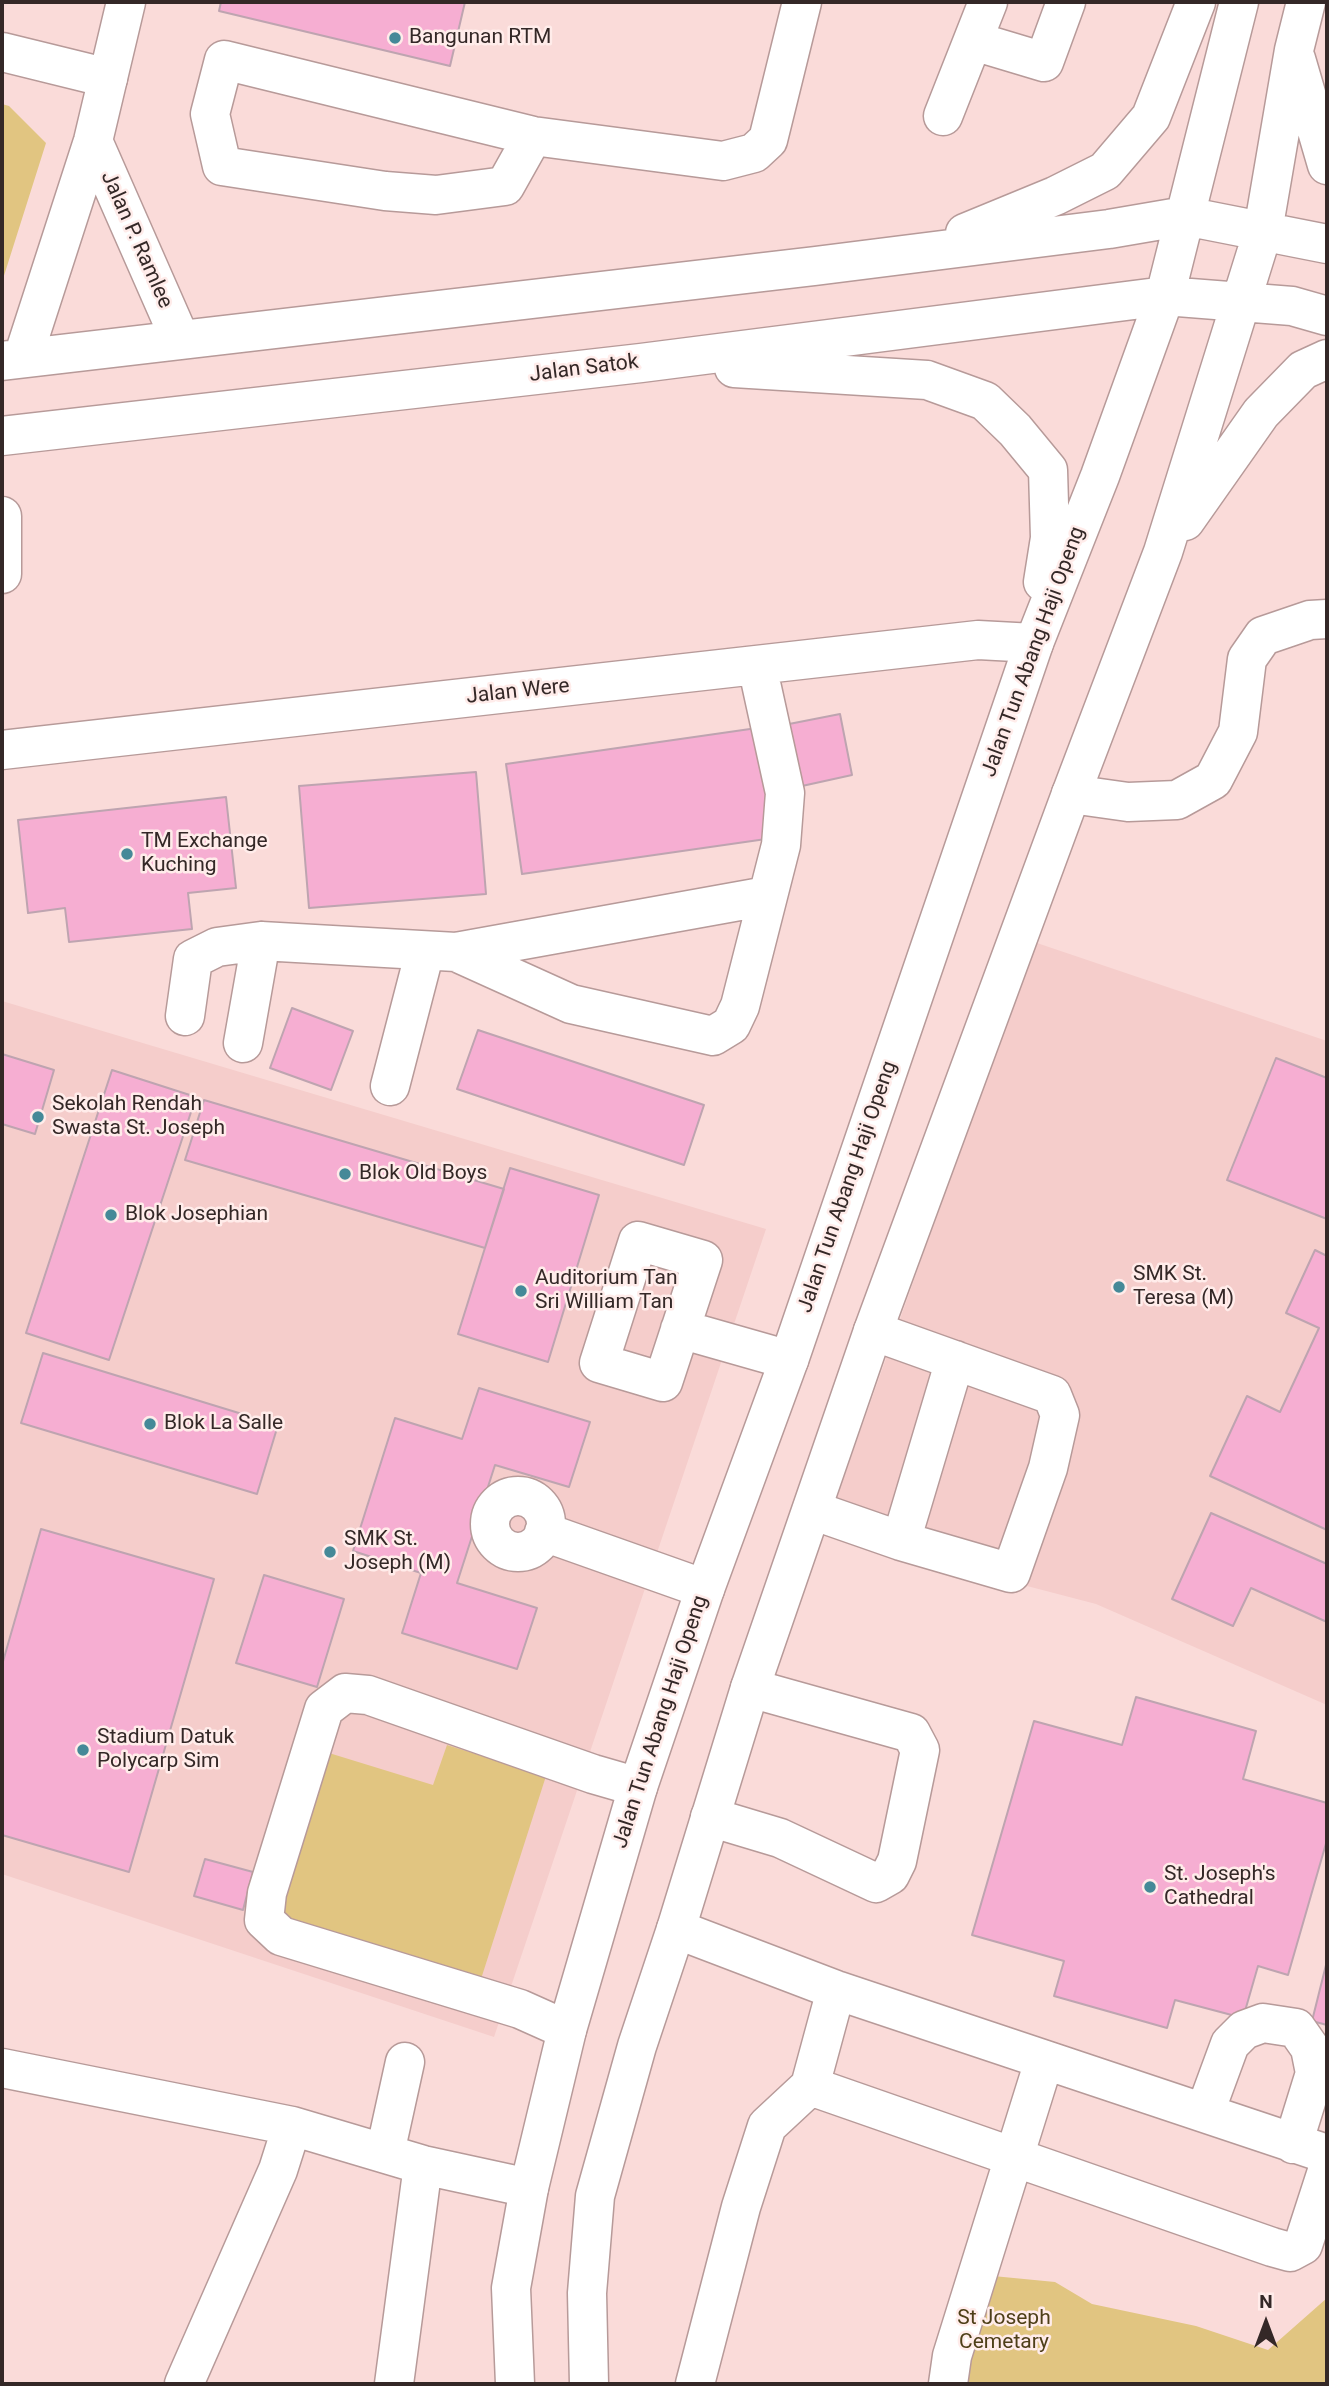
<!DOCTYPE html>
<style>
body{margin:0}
#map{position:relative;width:1329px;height:2386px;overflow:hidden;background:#fadbd9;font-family:Roboto,sans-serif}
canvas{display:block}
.frame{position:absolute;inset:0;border:4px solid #342827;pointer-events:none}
.north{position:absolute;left:1231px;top:2288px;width:70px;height:70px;-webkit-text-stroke:5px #ffecea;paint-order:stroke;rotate:0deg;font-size:19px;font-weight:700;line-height:28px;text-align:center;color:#342827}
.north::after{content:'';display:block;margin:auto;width:24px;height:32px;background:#342827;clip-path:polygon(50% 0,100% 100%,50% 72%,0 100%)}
</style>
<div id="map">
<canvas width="1329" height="2386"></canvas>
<div class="frame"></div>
<div class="north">N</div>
</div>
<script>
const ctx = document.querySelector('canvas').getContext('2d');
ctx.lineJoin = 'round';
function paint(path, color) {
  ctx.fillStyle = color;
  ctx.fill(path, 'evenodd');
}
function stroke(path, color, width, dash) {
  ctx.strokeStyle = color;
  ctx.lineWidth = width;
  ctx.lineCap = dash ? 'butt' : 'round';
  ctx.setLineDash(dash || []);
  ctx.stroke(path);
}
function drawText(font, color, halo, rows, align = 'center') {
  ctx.font = font + ' Roboto,sans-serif';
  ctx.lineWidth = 5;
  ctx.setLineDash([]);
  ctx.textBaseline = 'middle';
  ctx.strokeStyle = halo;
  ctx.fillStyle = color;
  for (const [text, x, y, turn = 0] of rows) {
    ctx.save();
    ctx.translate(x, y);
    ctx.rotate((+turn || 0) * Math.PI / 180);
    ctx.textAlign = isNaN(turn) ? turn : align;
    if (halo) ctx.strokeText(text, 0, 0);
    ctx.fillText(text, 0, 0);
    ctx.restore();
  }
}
paint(new Path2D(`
 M1034 942 1327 1041V1705L1096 1604 824 1533Z
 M2 1001 766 1229 494 2037 2 1874Z`), '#f5cdcb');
paint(new Path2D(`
 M2 104 9 106 46 143 2 282Z
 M447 1745 546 1776 481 1979 278 1915 329 1753 433 1785Z
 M962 2273 1055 2282 1092 2304 1196 2326 1268 2350 1327 2298V2384H936Z`), '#e1c581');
const building = new Path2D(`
 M221 2H465L450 66 219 11Z
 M840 714 852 775 802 786 789 724Z
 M764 727 780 837 522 874 506 764Z
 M476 772 486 894 309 908 299 786Z
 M226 797 236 888 188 893 192 929 69 942 65 908 28 913 18 820Z
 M292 1008 353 1031 331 1090 270 1068Z
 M478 1030 704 1105 684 1165 457 1089Z
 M2 1054 54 1070 35 1134 2 1124Z
 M1276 1058 1327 1078V1219L1227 1180Z
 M112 1070 196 1097 109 1360 26 1333Z
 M204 1100 504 1189 485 1248 185 1160Z
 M510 1168 599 1195 548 1362 458 1334Z
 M1315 1250 1327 1256V1530L1210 1476 1247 1396 1280 1412 1319 1328 1286 1313Z
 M43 1353 278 1425 257 1494 21 1423Z
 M479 1388 590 1422 569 1487 495 1465 457 1583 537 1608 517 1669 402 1633 421 1573 353 1551 395 1418 462 1439Z
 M1211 1513 1327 1564V1622L1251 1588 1233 1626 1172 1599Z
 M41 1529 214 1579 129 1872 2 1835V1665Z
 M264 1575 344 1599 317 1687 236 1663Z
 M1136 1697 1256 1731 1243 1779 1327 1803V1840L1288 1975 1258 1966 1243 2018 1175 2000 1167 2028 1054 1996 1064 1961 972 1935 1034 1721 1122 1745Z
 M205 1859 253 1872 243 1910 194 1896Z
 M1327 1961V2025L1312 2021Z`);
paint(building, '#f6aed2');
stroke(building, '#bea4b0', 2);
const minor = new Path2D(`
 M974 41 1044 62 1066 2
 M2 52 108 78
 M943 116 988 2
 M533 136 505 186 436 195 385 191 222 166 210 114 224 60 533 136 723 161 754 153 768 140 802 2
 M2 516V574
 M2 750 978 640 1034 643
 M1071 794 1128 802 1177 800 1213 780 1238 732 1247 659 1263 636 1310 620 1327 619
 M456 952 767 896
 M185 1016 193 959 217 947 261 941 456 952 571 1004 713 1036 731 1025 740 1006 781 845 785 793 757 665
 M243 1043 261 941
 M390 1086 425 951
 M638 1241 703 1260 663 1382 599 1363Z
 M680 1329 789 1360
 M490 1524a28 28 0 1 1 56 0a28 28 0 1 1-56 0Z
 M812 1510 901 1541 1011 1573 1048 1468 1060 1415 1052 1395 873 1331
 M544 1532 705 1589
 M901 1541 955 1360
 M710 1817 780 1838 876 1883 890 1875 897 1861 920 1750 911 1733 750 1688
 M676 1929 836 1990 1327 2154
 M567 2030 520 2009 281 1936 264 1920 267 1893 324 1709 345 1693 368 1695 593 1774 638 1787
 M2 2068 292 2126 423 2165 529 2188
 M810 2086 1272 2247 1290 2252 1303 2245 1327 2171
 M1205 2112 1230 2044 1244 2030 1263 2023 1296 2028 1310 2048 1315 2073 1293 2144
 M385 2153 405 2062
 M184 2384 278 2170 292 2126
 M394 2384 423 2165
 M695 2384 741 2207 767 2126 810 2086 836 1990
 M948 2384 952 2356 1044 2061`);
const major = new Path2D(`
 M1296 59 1327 165
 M93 141 180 339
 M965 233 1055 196 1105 171 1151 117 1196 2
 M26 348 93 141 126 2
 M2 361 815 266 1109 229 1185 216 1327 244
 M734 368 927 380 985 401 1015 430 1048 470 1050 538 1043 582
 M2 436 641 363 1165 296 1292 306 1327 316
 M1185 521 1261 413 1303 370 1327 359
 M515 2384 511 2288 529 2188 567 2030 638 1787 705 1589 789 1360 1034 643 1100 476 1165 296 1239 2
 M589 2384 587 2293 595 2196 637 2046 676 1929 750 1688 873 1331 1071 794 1163 552 1263 231 1294 50 1306 2`);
stroke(minor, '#b79a99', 41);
stroke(major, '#b79a99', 41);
stroke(minor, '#fff', 38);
stroke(major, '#fff', 38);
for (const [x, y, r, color] of [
 [395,38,7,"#458998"],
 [127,854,7,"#458998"],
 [38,1117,7,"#458998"],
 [345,1174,7,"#458998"],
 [111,1215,7,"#458998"],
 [1119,1287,7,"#458998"],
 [521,1291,7,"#458998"],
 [150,1424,7,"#458998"],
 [330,1552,7,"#458998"],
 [83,1750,7,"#458998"],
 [1150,1887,7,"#458998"]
]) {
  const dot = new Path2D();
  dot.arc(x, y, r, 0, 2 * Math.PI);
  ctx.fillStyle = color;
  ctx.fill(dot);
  stroke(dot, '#ffecea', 2.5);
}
drawText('21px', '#342827', '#ffecea', [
 ["Bangunan RTM",409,38],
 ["TM Exchange",141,842],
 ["Kuching",141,866],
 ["Sekolah Rendah",52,1105],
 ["Swasta St. Joseph",52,1129],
 ["Blok Old Boys",359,1174],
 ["Blok Josephian",125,1215],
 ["SMK St.",1133,1275],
 ["Teresa (M)",1133,1299],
 ["Auditorium Tan",535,1279],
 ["Sri William Tan",535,1303],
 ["Blok La Salle",164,1424],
 ["SMK St.",344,1540],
 ["Joseph (M)",344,1564],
 ["Stadium Datuk",97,1738],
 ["Polycarp Sim",97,1762],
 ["St. Joseph's",1164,1875],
 ["Cathedral",1164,1899]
], 'left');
drawText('21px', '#342827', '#ffecea', [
 ["Jalan P. Ramlee",136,240,66],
 ["Jalan Satok",584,369,-7],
 ["Jalan Tun Abang Haji Openg",1034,652,-70],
 ["Jalan Were",518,692,-6],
 ["Jalan Tun Abang Haji Openg",848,1187,-71],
 ["Jalan Tun Abang Haji Openg",661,1722,-72]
]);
drawText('21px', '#4e3f18', '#ffecea', [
 ["St Joseph",1004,2319],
 ["Cemetary",1004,2343]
]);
</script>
